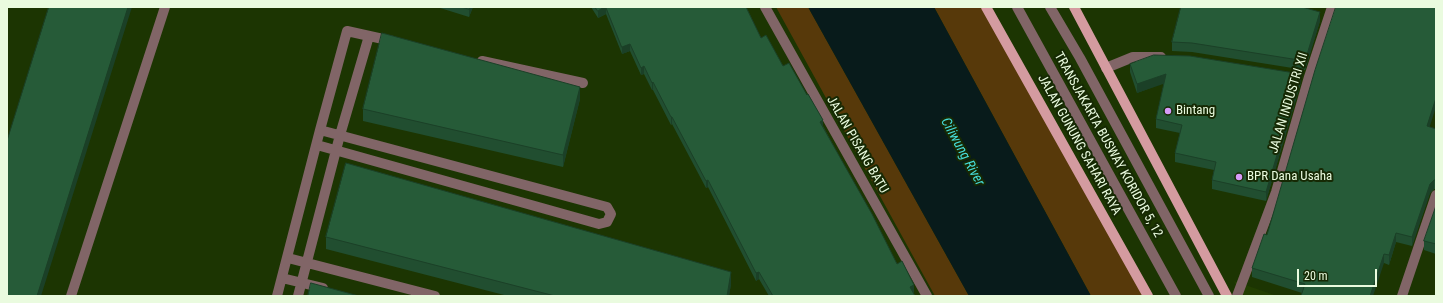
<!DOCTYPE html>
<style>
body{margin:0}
#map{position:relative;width:1443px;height:303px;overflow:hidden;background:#1c3502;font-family:"Roboto Condensed",sans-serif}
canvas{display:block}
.frame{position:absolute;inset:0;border:8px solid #eafbdf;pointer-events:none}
.scale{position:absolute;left:1297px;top:269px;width:80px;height:18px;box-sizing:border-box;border:2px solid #eafbdf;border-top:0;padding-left:5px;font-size:12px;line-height:14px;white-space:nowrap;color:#eafbdf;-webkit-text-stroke:3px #162904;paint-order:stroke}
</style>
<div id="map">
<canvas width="1443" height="303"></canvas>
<div class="frame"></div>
<div class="scale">20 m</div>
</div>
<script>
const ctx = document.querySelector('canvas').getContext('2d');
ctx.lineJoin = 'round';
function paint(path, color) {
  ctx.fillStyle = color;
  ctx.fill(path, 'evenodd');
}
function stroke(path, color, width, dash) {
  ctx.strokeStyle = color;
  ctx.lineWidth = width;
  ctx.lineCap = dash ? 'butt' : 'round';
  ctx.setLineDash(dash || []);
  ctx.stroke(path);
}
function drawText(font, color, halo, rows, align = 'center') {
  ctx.font = font + ' "Roboto Condensed",sans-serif';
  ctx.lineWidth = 4;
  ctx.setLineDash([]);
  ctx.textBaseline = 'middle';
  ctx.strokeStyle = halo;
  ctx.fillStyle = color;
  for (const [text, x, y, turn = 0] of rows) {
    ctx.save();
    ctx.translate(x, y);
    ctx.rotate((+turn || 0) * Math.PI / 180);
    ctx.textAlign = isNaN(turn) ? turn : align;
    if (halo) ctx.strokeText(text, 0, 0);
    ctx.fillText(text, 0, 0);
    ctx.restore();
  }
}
paint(new Path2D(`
 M1234 281 1277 296H1241Z`), '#223e01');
paint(new Path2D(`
 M776 7H808L969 296H935Z
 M934 7H986L1148 296H1091Z`), '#57390a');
paint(new Path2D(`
 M808 7H934L1091 296H969Z`), '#081b1b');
stroke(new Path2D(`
 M1017 7 1176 296
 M1050 7 1080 58 1209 296
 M482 61 583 83
 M317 145 599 224 607 222 611 214 607 207 320 130
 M288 258 435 296
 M282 278 323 288
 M71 296 165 7
 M277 296 320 130 347 31 392 41
 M298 296 340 135 369 36`), '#816567', 10);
stroke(new Path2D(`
 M765 7 927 296
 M1106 68 1133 57H1161
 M1237 296 1276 192 1309 77 1332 7
 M1402 296 1436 195`), '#816567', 10);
stroke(new Path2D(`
 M986 7 1148 296
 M1074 7 1227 296`), '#d49ba0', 10);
paint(new Path2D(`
 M437 7H473L469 17Z
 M591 7H746L761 38 783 66 823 126 897 264 914 292 913 293 915 296H769L759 279 756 281 708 187 706 188 672 124 671 125 653 90H652L644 74 641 75 630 51 622 54 606 14 598 18Z
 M1320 21 1305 70 1192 52 1172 51V42Z
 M1130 64 1301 82 1266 201 1212 189V180L1214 170 1175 162V153L1180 133 1156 128V119L1164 83 1137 93 1130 72Z
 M580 99 563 167 363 121V109Z
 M1430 127 1436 129V189H1434L1430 193 1412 246 1396 242 1389 265 1384 263 1302 293 1252 277V268L1267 235Z
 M1436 206V254L1424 250V241Z
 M326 237 731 284 729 296H508L326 249Z`), '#214e30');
paint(new Path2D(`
 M128 7H132L41 296H37Z
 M470 7H473L469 17V9Z
 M604 7H606V14L598 18V11Z
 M1320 12V21L1305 70V61Z
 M630 44V51L622 54V47Z
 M644 66V74L641 75V68Z
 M1166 74V83L1137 93V84Z
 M1301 74V82L1266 201V192Z
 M653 82V90H652V83Z
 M580 87V99L563 167V155Z
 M1436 98V107L1427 135V126Z
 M671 117H672V124L671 125Z
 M823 120V128L820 122Z
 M708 180V187L706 188V181Z
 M1434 180V189L1430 193 1412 246V237L1430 184Z
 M1396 233V242L1389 265V255Z
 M1384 254V263L1373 296H1370Z
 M731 272V284L729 296H727Z
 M759 272V279L756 281V273Z
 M914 285V292L910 294V287Z`), '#1b4027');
const building = new Path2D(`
 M49 7H128L37 296H7V141Z
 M462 7H470L469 9Z
 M595 7H604L598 11Z
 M606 7H746L761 38 766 35 783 66 789 63 807 95 808 94 823 120 820 122 872 214 897 264 902 261 914 285 910 287 915 296H773L759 272 756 273 708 180 706 181 672 117H671L653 82 652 83 644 66 641 68 630 44 622 47Z
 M1181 7H1302L1320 12 1305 61 1192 43 1172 42Z
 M1336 7H1436V98L1427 126 1436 129V180H1434L1430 184 1412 237 1396 233 1389 255 1384 254 1370 296H1301L1305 284 1252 268 1264 234 1267 235 1315 70Z
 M382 33 580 87 563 155 363 109Z
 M1154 55 1190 56 1301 74 1266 192 1212 180 1216 162 1175 153 1182 125 1156 119 1166 74 1137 84 1130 64Z
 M346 163 731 272 727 296H555L326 237Z
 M1436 206V244L1424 241Z
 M311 283 359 296H308Z`);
paint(building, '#265b38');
stroke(building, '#1b4027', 1);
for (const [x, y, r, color] of [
 [1168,111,4,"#d79bf9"],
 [1239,177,4,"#d79bf9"]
]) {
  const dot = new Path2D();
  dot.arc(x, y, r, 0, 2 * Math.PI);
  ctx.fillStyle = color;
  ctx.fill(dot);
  stroke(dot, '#162904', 1.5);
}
drawText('13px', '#eafbdf', '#162904', [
 ["JALAN INDUSTRI XII",1289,103,-73],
 ["JALAN PISANG BATU",857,145,60],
 ["JALAN GUNUNG SAHARI RAYA",1079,145,61],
 ["TRANSJAKARTA BUSWAY KORIDOR 5, 12",1108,145,61]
]);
drawText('13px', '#eafbdf', '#162904', [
 ["Bintang",1176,111],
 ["BPR Dana Usaha",1247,177]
], 'left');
drawText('italic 14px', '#46dcd9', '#162904', [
 ["Ciliwung River",962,152,61]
]);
</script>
